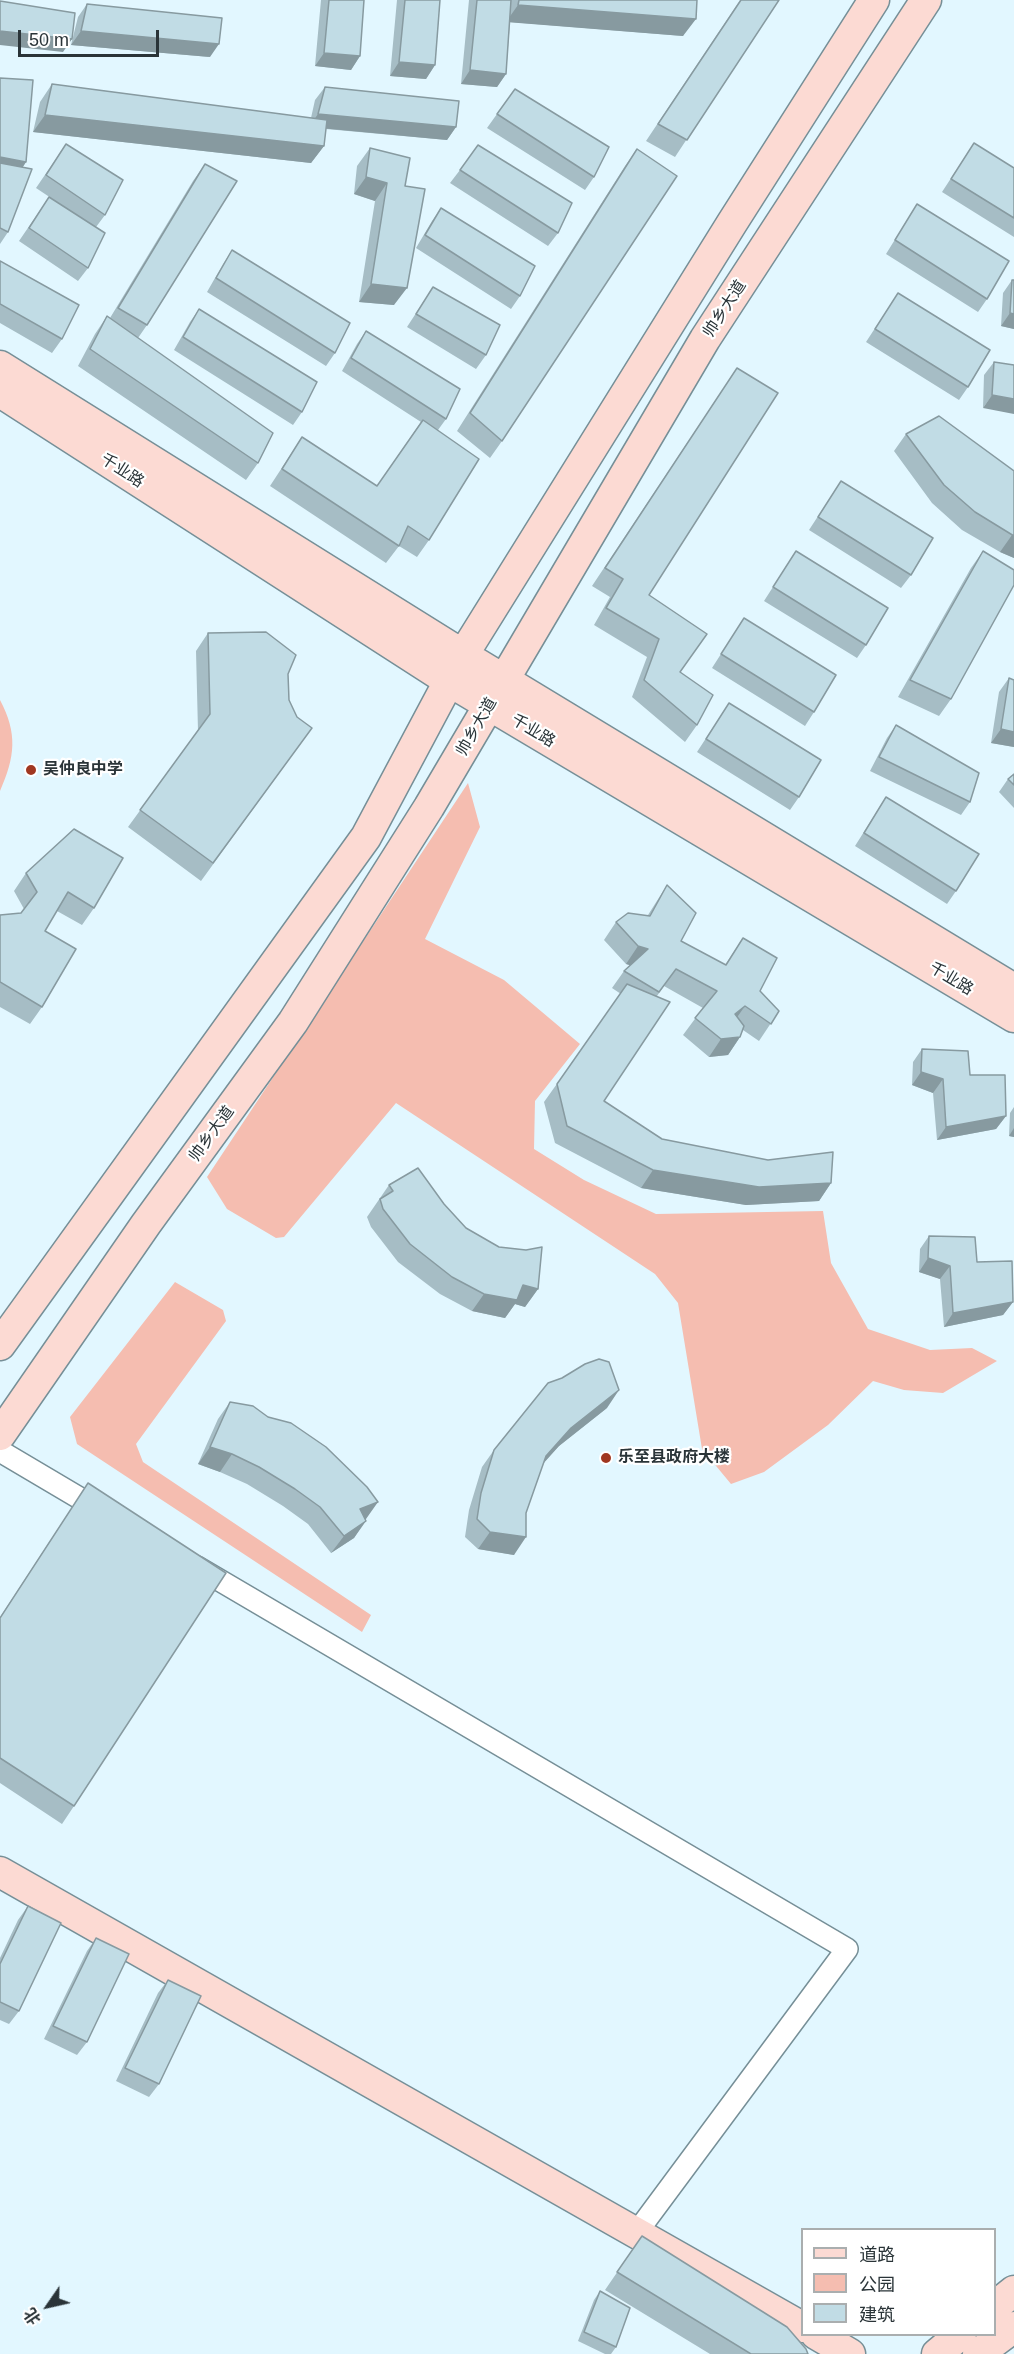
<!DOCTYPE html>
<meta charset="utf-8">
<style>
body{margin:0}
#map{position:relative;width:1014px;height:2354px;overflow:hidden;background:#e2f7ff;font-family:Helvetica,"Noto Sans SC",sans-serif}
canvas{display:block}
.legend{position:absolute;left:801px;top:2228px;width:195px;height:108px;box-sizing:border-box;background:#fff;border:2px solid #aaaeaf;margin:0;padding:8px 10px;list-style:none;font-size:18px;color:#2a3438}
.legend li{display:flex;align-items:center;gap:12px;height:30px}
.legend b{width:30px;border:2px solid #aaaeaf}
.north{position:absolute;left:18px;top:2276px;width:60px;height:60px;-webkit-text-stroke:4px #fff;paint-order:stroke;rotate:236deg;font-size:16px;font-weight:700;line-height:24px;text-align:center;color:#2a3438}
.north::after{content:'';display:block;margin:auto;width:21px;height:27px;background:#2a3438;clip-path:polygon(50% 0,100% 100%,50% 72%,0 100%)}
.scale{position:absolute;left:18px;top:30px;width:141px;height:27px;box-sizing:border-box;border:3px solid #2a3438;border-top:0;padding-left:8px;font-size:18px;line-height:21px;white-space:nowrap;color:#2a3438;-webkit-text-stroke:4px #fff;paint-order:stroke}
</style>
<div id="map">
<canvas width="1014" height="2354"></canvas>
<ul class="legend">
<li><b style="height:8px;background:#fcdad3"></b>道路</li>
<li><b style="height:16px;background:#f5bdb0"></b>公园</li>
<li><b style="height:16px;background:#c1dce5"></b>建筑</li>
</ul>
<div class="north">北</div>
<div class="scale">50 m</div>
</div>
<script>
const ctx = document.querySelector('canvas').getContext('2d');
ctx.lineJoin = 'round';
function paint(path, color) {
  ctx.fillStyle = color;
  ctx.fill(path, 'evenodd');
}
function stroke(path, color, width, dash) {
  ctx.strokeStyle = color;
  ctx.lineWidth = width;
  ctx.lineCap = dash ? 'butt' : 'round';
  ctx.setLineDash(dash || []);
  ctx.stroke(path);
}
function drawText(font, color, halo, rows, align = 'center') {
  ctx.font = font + ' Helvetica,"Noto Sans SC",sans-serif';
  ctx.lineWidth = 4.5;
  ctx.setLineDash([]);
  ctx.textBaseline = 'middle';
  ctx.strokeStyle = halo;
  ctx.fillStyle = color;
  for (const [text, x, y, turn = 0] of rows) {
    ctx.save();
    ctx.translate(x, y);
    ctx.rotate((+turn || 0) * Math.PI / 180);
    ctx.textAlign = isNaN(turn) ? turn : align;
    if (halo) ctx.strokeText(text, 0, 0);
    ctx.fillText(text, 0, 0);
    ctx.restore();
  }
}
paint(new Path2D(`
 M0 700C18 734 15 757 0 791Z
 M468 783 480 827 425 939 504 980 580 1044 535 1101 534 1149 584 1180 656 1214 823 1211 831 1263 868 1329 930 1350 972 1348 997 1361 943 1393 904 1390 873 1381 828 1425 764 1472 731 1484 702 1449 678 1303 655 1274 396 1103 284 1237 276 1238 227 1209 207 1177Z
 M175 1282 223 1310 226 1321 136 1444 143 1462 371 1615 362 1632 77 1444 70 1417Z`), '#f5bdb0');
const street = new Path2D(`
 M0 1451 103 1512
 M197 1567 847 1949 637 2232`);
const secondary = new Path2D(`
 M0 366 463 655 1014 989
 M0 392 449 681 1014 1017
 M0 1345 366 837 463 655 732 223 874 0
 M0 1435 146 1224 293 1022 429 807 705 339 926 0
 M0 1872 802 2327
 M994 2307 1014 2291
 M816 2334 850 2354
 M937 2354 961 2334
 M978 2354 1014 2327`);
stroke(street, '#768f97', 24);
stroke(secondary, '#768f97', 33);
stroke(street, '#fff', 21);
stroke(secondary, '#fcdad3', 30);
paint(new Path2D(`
 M321 0H364L360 56 351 70 315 66Z
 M397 0H440L435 65 426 79 390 76Z
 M469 0H697L683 36 510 22 506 74 497 87 461 84Z
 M740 0H779L675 157 646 141Z
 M87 4 210 57 71 45 78 17Z
 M0 78 26 162 22 168 8 232 0 244Z
 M52 84 311 118 315 100 325 87 456 127 447 140 326 129 324 146 311 163 33 132 40 102Z
 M497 114 594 177 585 190 487 128Z
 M974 143 1014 168V237L942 192Z
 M66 144 105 215 96 227 88 268 78 281 19 241 49 197 69 210 36 188Z
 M370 148 405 186 394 305 359 302 375 201 354 194 357 166Z
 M637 149 502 441 490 458 457 431 625 166Z
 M205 164 147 325 138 338 258 463 246 480 78 366 95 334 107 316 110 318 193 181Z
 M460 170 558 233 548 246 450 183Z
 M917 204 987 299 978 312 886 254Z
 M441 208 520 296 511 309 416 248 432 221Z
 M232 250 335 353 326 366 207 292 223 264Z
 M0 261 62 339 52 353 0 323Z
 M1012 280 1014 329 1001 326 1003 293Z
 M433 287 486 355 476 369 407 327Z
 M898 293 968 387 959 400 866 342Z
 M199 309 302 412 293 425 174 350 190 322Z
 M366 331 446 419 438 430 429 540 417 557 399 546 386 563 270 486 302 437 377 486 421 422 342 371 357 344Z
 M994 362 1014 365 983 408 984 375Z
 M737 368 649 595 680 672 697 725 685 742 632 697 647 657 594 625 610 597 592 586Z
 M906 434 1014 471V558L1000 552 962 530 932 503 894 451Z
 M841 481 911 575 901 588 809 530Z
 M796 551 866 645 857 658 764 601Z
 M983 551 951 699 939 716 898 697 971 568Z
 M744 618 814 712 805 726 712 668Z
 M208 633 288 674 289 700 297 717 312 728 201 881 128 827 198 731 196 651Z
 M1009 678 1014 680V747L991 743 999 692Z
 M729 703 799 797 790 810 697 752Z
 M896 725 970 802 961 815 870 771 887 738Z
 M1014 774V808L999 792 1008 779Z
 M886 797 956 891 947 904 855 846Z
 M74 829 94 908 82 925 57 911 45 931 42 1007 30 1024 0 1007V915L21 913 24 909 14 891 26 873Z
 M667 885 681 941 725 965 743 938 760 991 779 1011 759 1041 743 1030 740 1037 728 1055 709 1057 683 1035 703 1008 664 986 657 996 604 1101 662 1139 831 1183 819 1201 746 1205 641 1188 555 1143 544 1102 621 994 612 988 624 971 630 965 626 964 604 940 616 922 648 915Z
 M922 1049 970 1075 1006 1116 996 1129 937 1140 933 1093 912 1085 913 1062Z
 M1014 1107V1137L1009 1136 1010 1113Z
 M389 1185 444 1204 466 1228 538 1289 525 1307 515 1304 505 1318 472 1311 440 1294 398 1262 371 1227 367 1217Z
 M929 1236 977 1262 1013 1302 1003 1315 944 1327 940 1279 919 1272 920 1249Z
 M230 1402 366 1519 354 1538 331 1553 308 1524 283 1506 247 1484 220 1472 198 1464 218 1419Z
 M607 1408 559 1446 544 1462 526 1513 514 1555 478 1549 465 1537 469 1510 482 1467 494 1450Z
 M88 1483 74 1806 62 1824 0 1783V1617Z
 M28 1906 19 2011 9 2024 0 2020V1958L18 1920Z
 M96 1938 87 2042 77 2055 44 2039 87 1951Z
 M168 1980 159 2084 149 2097 116 2081 158 1993Z
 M642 2236 808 2354H710L605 2290Z
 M600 2291 616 2347 611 2354H605L578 2341 594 2300Z`), '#a6bdc5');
paint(new Path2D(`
 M518 5 696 19 683 36 506 22Z
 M0 31 72 39 63 52 0 45Z
 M81 31 219 44 210 57 71 45Z
 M324 53 360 56 351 70 315 66Z
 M399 62 435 65 426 79 390 76Z
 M470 70 506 74 497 87 461 84Z
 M318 114 456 127 447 140 309 127Z
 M45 115 324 146 311 163 33 132Z
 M0 157 26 162 17 176 0 172Z
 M366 177 387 183 375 201 354 194Z
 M371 284 407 288 394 305 359 302Z
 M1010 313 1014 314V329L1001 326Z
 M992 395 1014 399V414L983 408Z
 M1012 535 1014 536V558L1000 552Z
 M1001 729 1014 732V747L991 743Z
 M638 946 648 949 636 967 626 964Z
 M745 1006 733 1023 735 1014Z
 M740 1037 728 1055 709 1057 721 1039Z
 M921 1072 943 1079 933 1093 912 1085Z
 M1006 1116 996 1129 937 1140 946 1127Z
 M1014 1128V1137L1009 1136Z
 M653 1170 831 1183 819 1201 746 1205 641 1188Z
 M928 1258 950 1266 940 1279 919 1272Z
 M523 1285 538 1289 525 1307 515 1304 505 1318 472 1311 484 1294Z
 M1013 1302 1003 1315 944 1327 953 1313Z
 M619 1390 607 1408 559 1446 534 1474 546 1456 571 1428Z
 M210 1447 232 1454 220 1472 198 1464Z
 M378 1502 366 1519 348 1526 360 1509Z
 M366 1521 354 1538 331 1553 344 1536Z
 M490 1532 526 1537 514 1555 478 1549Z`), '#879aa0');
const building = new Path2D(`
 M329 0H364L360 56 324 53Z
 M405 0H440L435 65 399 62Z
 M477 0H511L506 74 470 70Z
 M519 0H697L696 19 518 5Z
 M741 0H779L687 140 658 124Z
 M0 1 75 13 72 39 0 31Z
 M87 4 222 18 219 44 81 31Z
 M0 78 33 80 26 162 0 157Z
 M52 84 327 120 324 146 45 115Z
 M325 87 459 101 456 127 318 114Z
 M515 89 609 147 594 177 497 114Z
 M974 143 1014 168V218L951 179Z
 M66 144 123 180 105 215 46 175Z
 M478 145 572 203 558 233 460 170Z
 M370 148 410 158 405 186 425 189 407 288 371 284 387 183 366 177Z
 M637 149 677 176 502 441 470 413Z
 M0 163 32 169 8 232 0 228Z
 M205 164 237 181 147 325 118 308Z
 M49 197 105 233 88 268 29 228Z
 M917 204 1009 261 987 299 895 240Z
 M441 208 535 266 520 296 425 235Z
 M232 250 350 323 335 353 216 278Z
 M0 261 79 305 62 339 0 304Z
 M1012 280H1014V314L1010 313Z
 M433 287 500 325 486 355 416 314Z
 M898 293 990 350 968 387 875 329Z
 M199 309 317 382 302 412 183 337Z
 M107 316 273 433 258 463 90 349Z
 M366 331 460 389 446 419 351 358Z
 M994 362 1014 365V399L992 395Z
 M737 368 778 393 649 595 707 634 680 672 713 695 697 725 644 680 659 639 606 608 623 579 605 568Z
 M939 416 1014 471V536L975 512 944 485 906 434Z
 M423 420 479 459 429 540 408 526 399 546 282 469 302 437 377 486Z
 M841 481 933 538 911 575 818 517Z
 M796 551 888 608 866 645 773 587Z
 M983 551 1014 570V585L951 699 910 680Z
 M744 618 836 675 814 712 721 654Z
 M266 632 296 655 288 674 289 700 297 717 312 728 213 863 140 810 210 714 208 633Z
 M1009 678 1014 680V732L1001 729Z
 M729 703 821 760 799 797 706 739Z
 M896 725 979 773 970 802 879 757Z
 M1014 774V785L1008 779Z
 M886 797 979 854 956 891 864 833Z
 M74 829 123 858 94 908 68 892 45 931 76 949 42 1007 0 982V915L21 913 37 892 26 873Z
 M667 885 696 913 681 941 726 965 743 938 777 958 760 991 779 1011 771 1024 745 1006 735 1014 744 1026 740 1037 721 1039 695 1018 717 991 676 969 659 992 624 971 648 949 638 946 616 922 628 913 650 916Z
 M627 984 670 1002 604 1101 662 1139 768 1160 833 1152 831 1183 759 1187 653 1170 567 1126 557 1084Z
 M922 1049 968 1051 970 1075H1005L1006 1116 946 1127 943 1079 921 1072Z
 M418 1168 444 1204 466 1228 499 1247 526 1250 542 1247 538 1289 523 1285 517 1300 484 1294 452 1277 410 1244 383 1209 380 1199 393 1191 389 1185Z
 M929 1236 975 1237 977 1262 1012 1261 1013 1302 953 1313 950 1266 928 1258Z
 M599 1359 609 1362 619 1390 571 1428 546 1456 526 1513V1537L490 1532 477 1519 481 1493 494 1450 548 1383 562 1378 585 1364Z
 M230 1402 253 1406 268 1417 291 1423 326 1447 367 1487 378 1502 360 1509 366 1521 344 1536 320 1507 295 1489 259 1467 232 1454 210 1447Z
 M88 1483 226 1573 74 1806 0 1758V1618Z
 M28 1906 61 1923 19 2011 0 2002V1964Z
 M96 1938 129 1954 87 2042 53 2026Z
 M168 1980 201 1996 159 2084 125 2068Z
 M642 2236 787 2327 806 2349 808 2354H751L617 2272Z
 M600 2291 630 2308 616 2347 584 2332Z`);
paint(building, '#c1dce5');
stroke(building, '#879aa0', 1.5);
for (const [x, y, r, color] of [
 [31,770,6,"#a03721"],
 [606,1458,6,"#a03721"]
]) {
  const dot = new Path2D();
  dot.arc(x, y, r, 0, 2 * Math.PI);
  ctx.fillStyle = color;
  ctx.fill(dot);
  stroke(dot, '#fff', 2);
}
drawText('16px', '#2a3438', '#fff', [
 ["帅乡大道",725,309,-57],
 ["千业路",122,471,33],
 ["帅乡大道",477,727,-60],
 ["千业路",533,731,31],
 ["千业路",951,979,31],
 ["帅乡大道",212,1134,-54]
]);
drawText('bold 16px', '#2a3438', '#fff', [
 ["吴仲良中学",43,770],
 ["乐至县政府大楼",618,1458]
], 'left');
</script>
